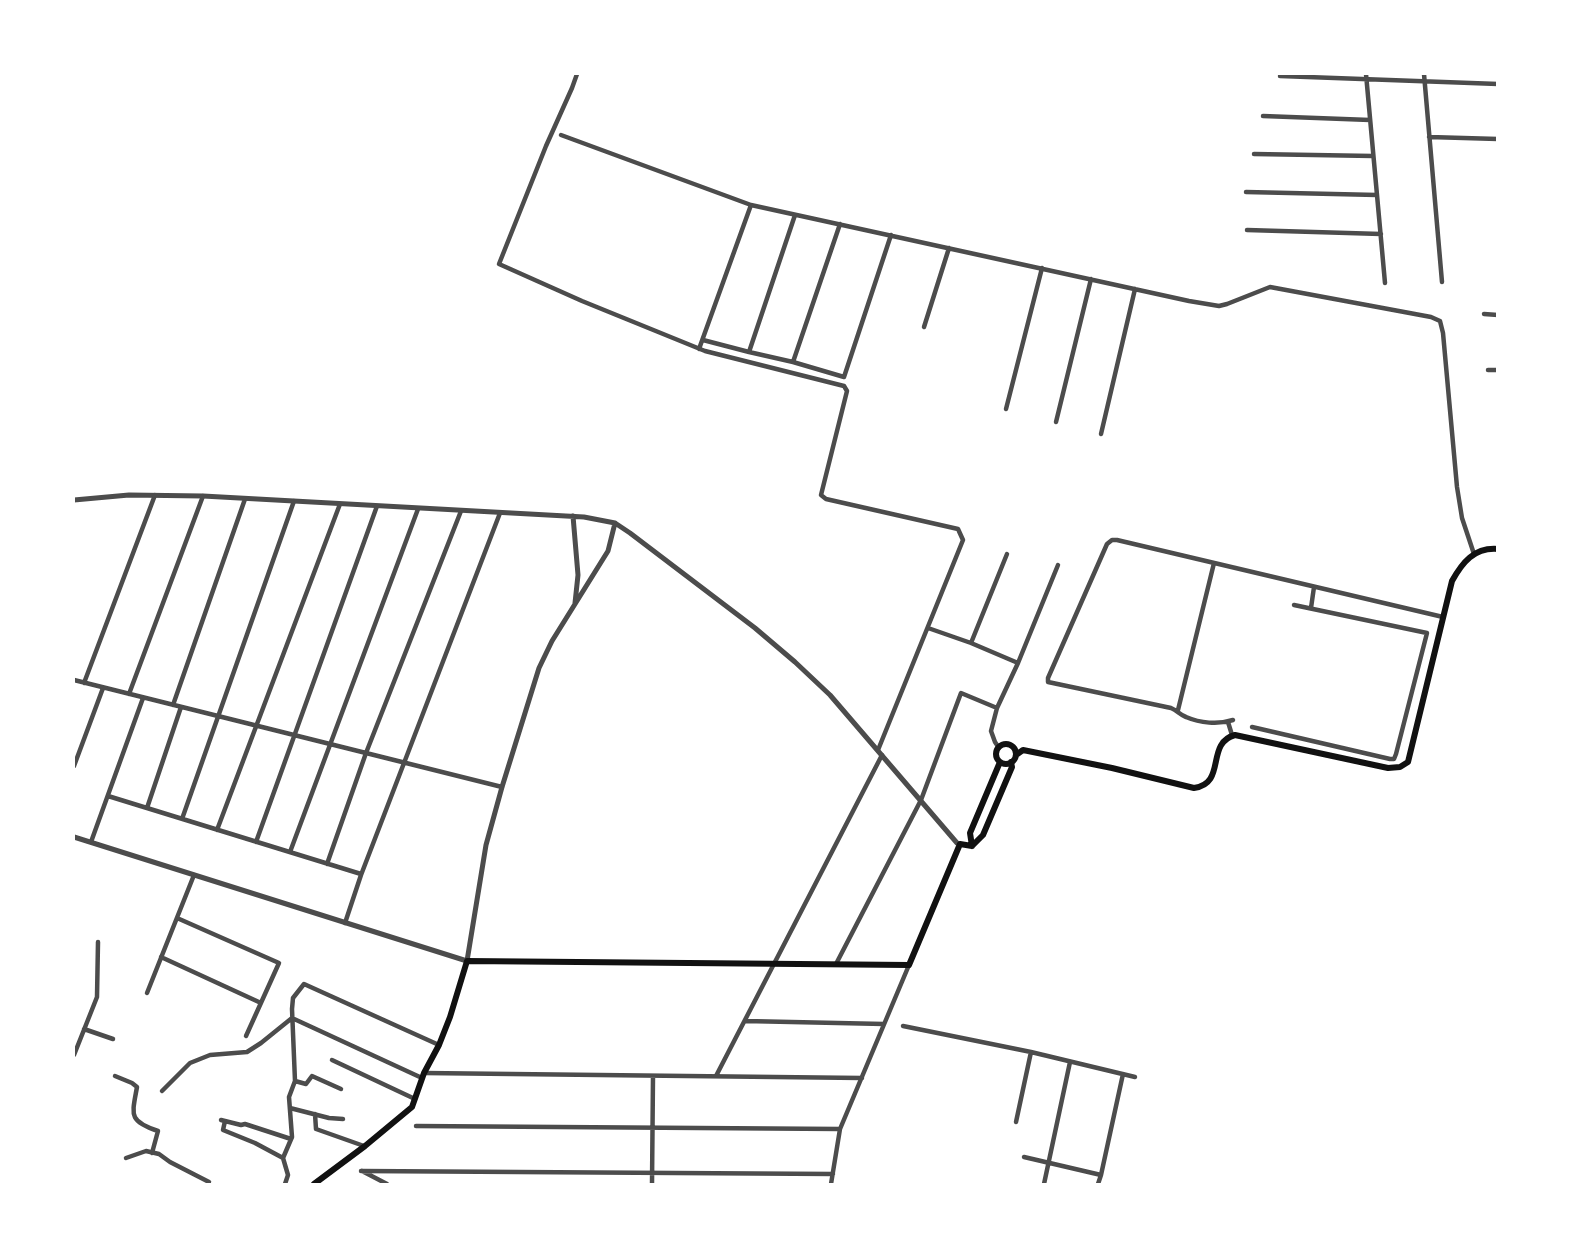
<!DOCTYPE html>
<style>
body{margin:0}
#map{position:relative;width:1571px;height:1258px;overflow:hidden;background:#fff;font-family:"Titillium Web",sans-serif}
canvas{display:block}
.frame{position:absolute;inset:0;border:75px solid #fff;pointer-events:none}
</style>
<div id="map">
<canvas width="1571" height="1258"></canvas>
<div class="frame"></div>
</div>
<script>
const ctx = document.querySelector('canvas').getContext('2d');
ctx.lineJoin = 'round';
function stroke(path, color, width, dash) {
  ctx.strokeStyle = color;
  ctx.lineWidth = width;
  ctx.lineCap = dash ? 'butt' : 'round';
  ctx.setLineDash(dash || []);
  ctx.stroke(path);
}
stroke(new Path2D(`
 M577 74 572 88 546 146 499 264 582 301 705 351 844 386 847 391 821 495 826 499 958 529 963 540 878 750
 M1366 74 1385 283
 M1424 74 1442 282
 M1280 76 1498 84
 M1263 116 1370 120
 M561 135 751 205 1189 301 1219 306 1227 304 1270 287 1431 317 1440 321 1443 333 1457 487 1462 518 1474 554
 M1429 137 1498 139
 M1254 154 1373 156
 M1246 192 1377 195
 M795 215 749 352 793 362 844 377 891 235
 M1247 230 1381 234
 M1484 314 1498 315
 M924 327 949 248
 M703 340 749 352
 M699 349 751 205
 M793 362 840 224
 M1488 370H1498
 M1006 409 1042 268
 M1056 422 1091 279
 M1101 434 1135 289
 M1311 608 1314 587
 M928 628 971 643 1018 663
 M971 643 1007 554
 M74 680 502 787
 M84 683 155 495
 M129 694 203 496
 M173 705 245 499
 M1178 710 1214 563
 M1233 720C1218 725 1200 723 1186 717 1180 715 1178 711 1171 708L1048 682V678L1107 544 1112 540H1117L1443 617
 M1228 722 1232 735
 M1252 727 1390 759H1394L1396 754 1427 633 1294 605
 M999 748 995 742 991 731 997 708 1018 663 1058 565
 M74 766 103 688
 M108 796 361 874
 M147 808 181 707
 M182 819 294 501
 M217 830 340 504
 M91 842 143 698
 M256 842 377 506
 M290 852 418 509
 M327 864 366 753 461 511
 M177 918 279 963 246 1036
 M345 923 361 875 500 513
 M161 957 261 1003
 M836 964 921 800 961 693 997 708
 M147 993 194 875
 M292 1018 422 1078
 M745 1021 884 1024
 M903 1026 1031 1052 1135 1077
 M84 1029 113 1039
 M74 1055 97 997 98 942
 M332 1060 415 1099
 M424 1073 862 1078
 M115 1076 132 1083 137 1087C132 1115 128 1121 158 1131L152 1153
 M716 1076 882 755
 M295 1081 306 1084 312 1076 341 1089
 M162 1091 190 1063 210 1055 247 1052 261 1043 292 1018
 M290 1108 329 1118 343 1119
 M315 1114 316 1129 364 1146
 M221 1120 241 1125 245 1124 291 1139
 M225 1121 223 1130 255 1143 283 1158
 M1016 1122 1031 1052
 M416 1126 840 1129
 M1024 1157 1101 1175 1098 1184
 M126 1158 146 1151 159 1154 170 1162 209 1182
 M361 1171 833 1174
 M362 1171 387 1184
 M1101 1175 1123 1074
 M285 1184 288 1175 283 1158 292 1137 289 1097 295 1081 292 1009 293 998 304 984 439 1045
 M652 1184 653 1076
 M831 1184 840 1129 909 965
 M1044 1184 1070 1062`), '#4c4c4c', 4.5);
stroke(new Path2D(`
 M74 500 129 495 203 496 584 517 615 523 630 533 755 628 795 662 830 695 957 843 960 844
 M573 516 578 575 575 603
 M74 837 467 961 486 845 502 787 539 668 552 641 608 551 615 523`), '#4c4c4c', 5);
stroke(new Path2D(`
 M996 754a10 10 0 1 1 20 0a10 10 0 1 1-20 0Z
 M1016 755 1023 750 1112 768 1194 788C1227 784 1205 743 1235 735L1388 768 1400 767 1408 762 1452 581C1462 563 1474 547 1498 549
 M972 846 983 835 1012 767 1011 762
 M972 846 970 833 1000 762
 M314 1184 365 1146 412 1107 424 1073 439 1045 450 1017 467 961 909 965 960 844 972 846`), '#111', 6);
</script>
